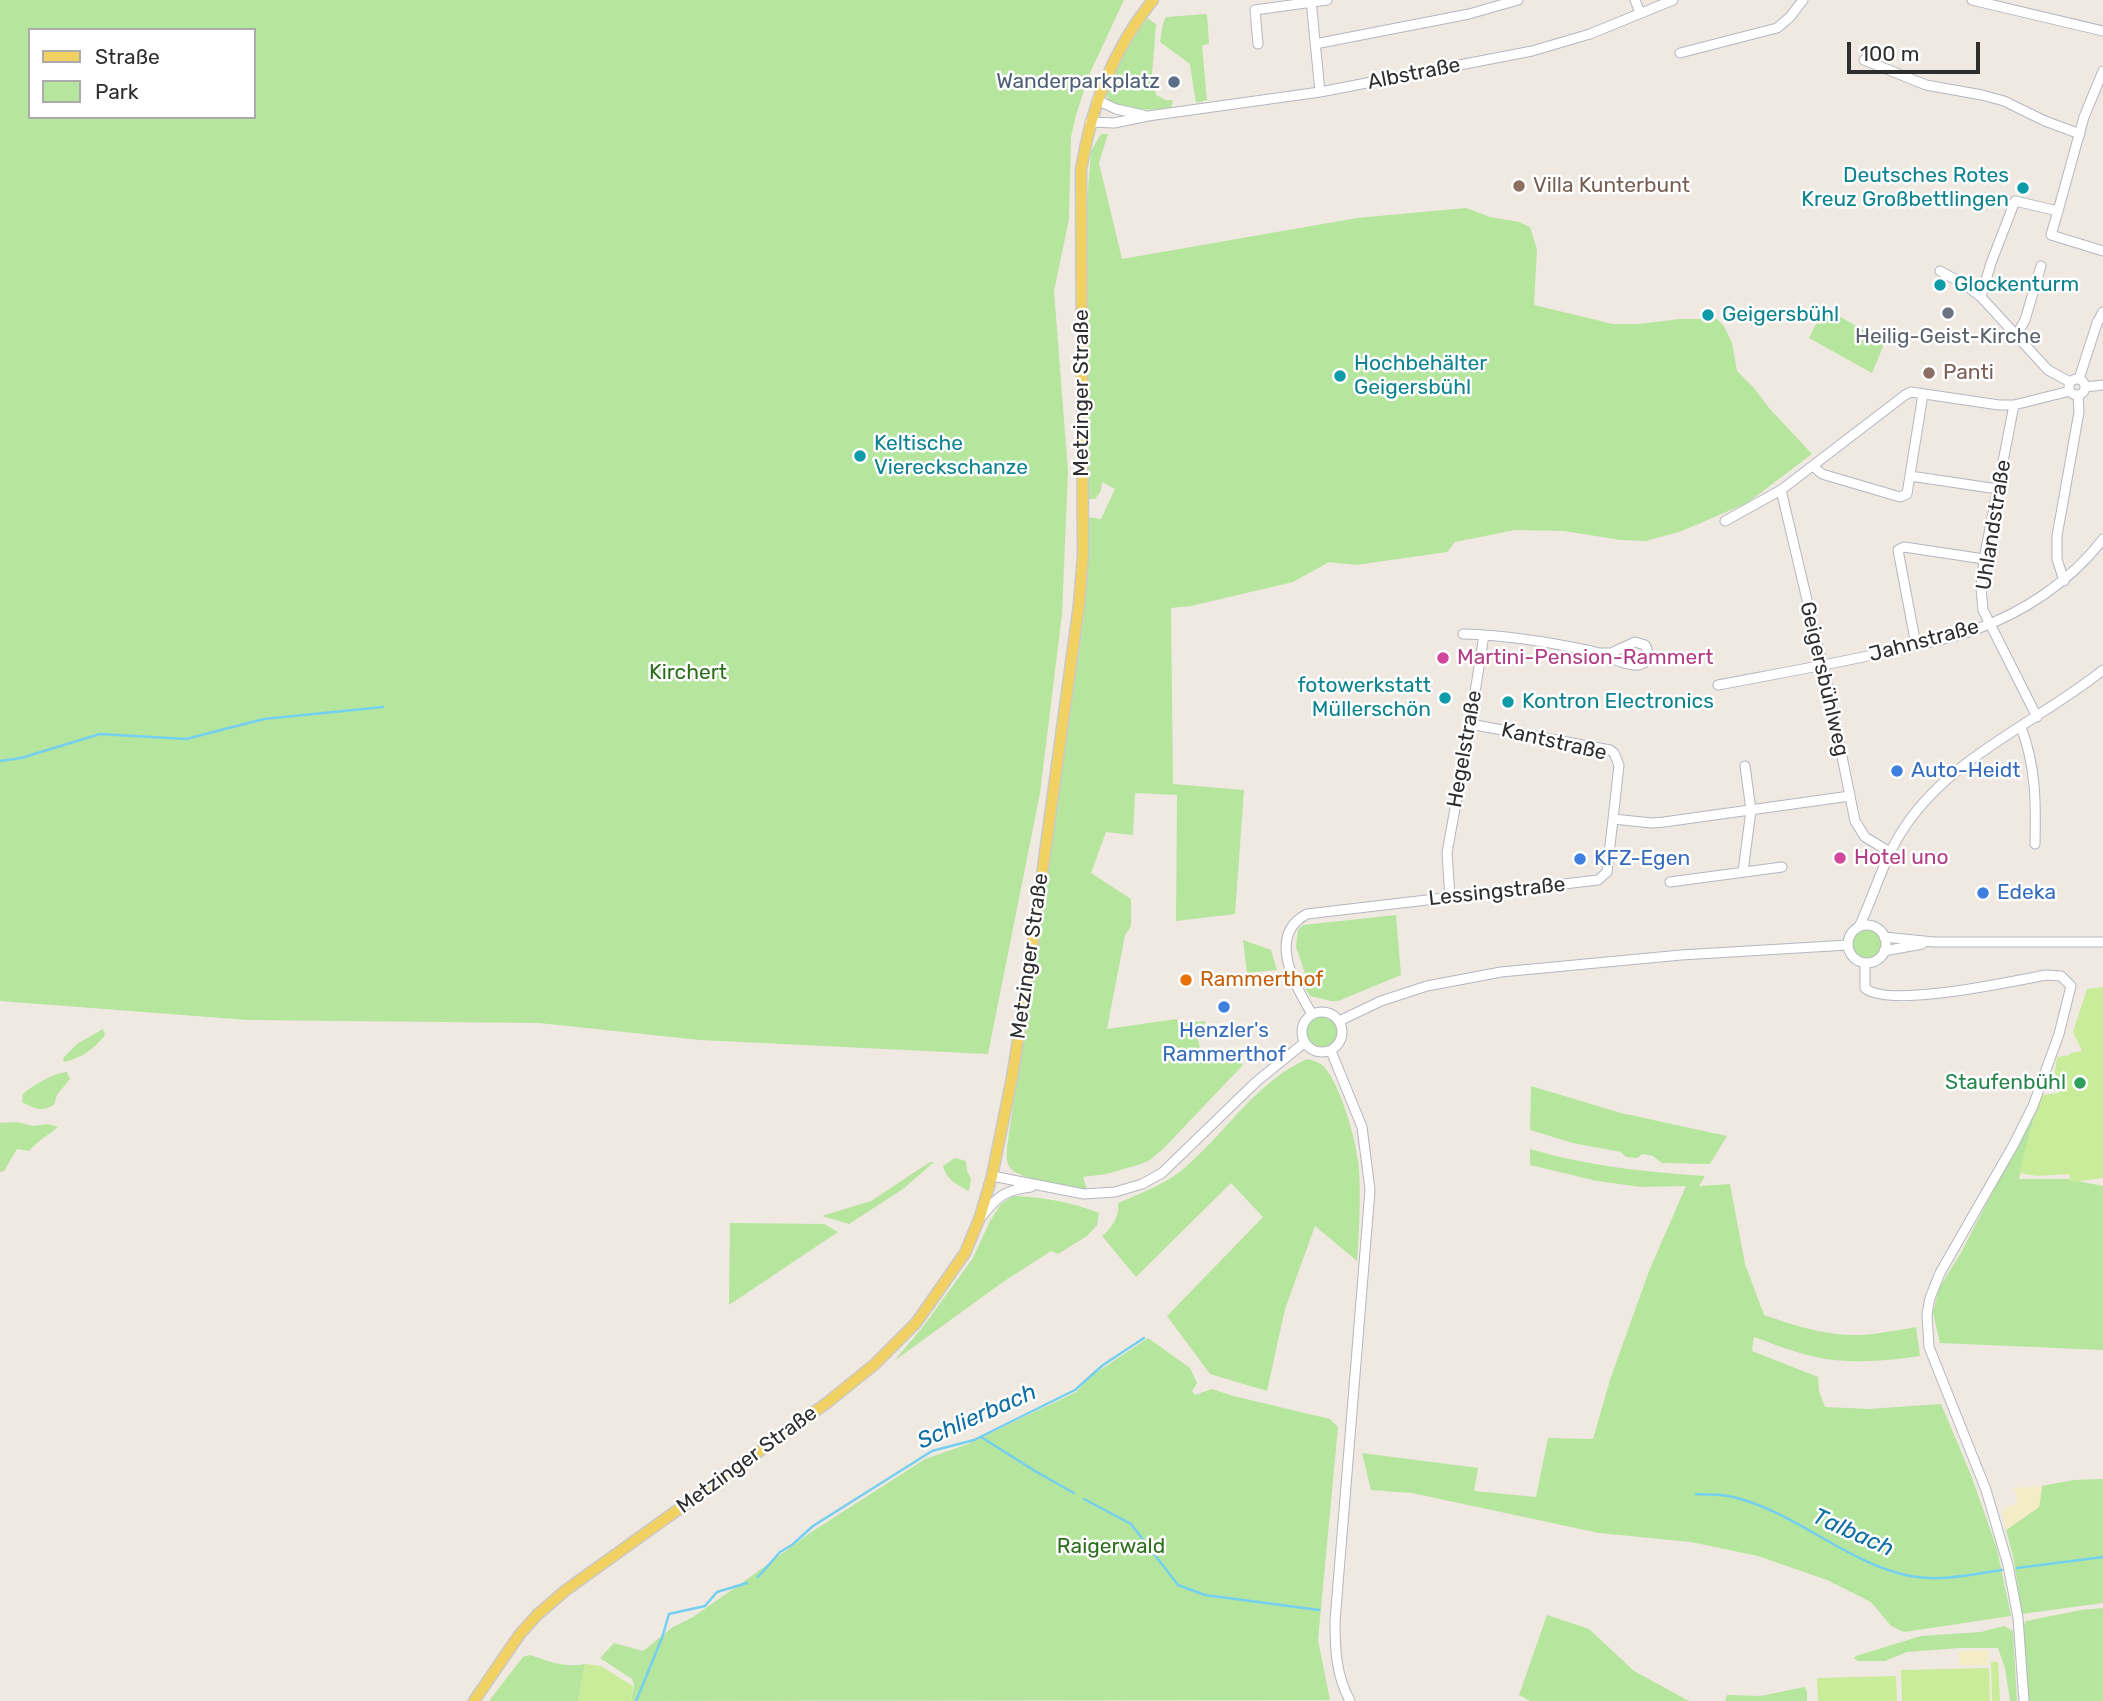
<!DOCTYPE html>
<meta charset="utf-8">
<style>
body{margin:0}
#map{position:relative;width:2103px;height:1701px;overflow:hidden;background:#efe9e1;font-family:Rubik,sans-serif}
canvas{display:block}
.legend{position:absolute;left:28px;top:28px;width:228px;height:91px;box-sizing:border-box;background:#fff;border:2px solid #ababab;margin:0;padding:9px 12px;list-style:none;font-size:21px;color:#2e2e2e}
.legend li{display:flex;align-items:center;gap:14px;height:35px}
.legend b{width:35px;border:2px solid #ababab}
.scale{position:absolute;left:1847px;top:42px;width:133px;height:32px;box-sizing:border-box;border:4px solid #2e2e2e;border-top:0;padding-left:9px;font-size:21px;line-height:24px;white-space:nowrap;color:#2e2e2e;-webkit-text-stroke:5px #fff;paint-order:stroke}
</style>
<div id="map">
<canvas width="2103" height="1701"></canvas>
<ul class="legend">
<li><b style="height:9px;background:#f2d163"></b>Straße</li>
<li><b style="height:19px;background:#b6e59e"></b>Park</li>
</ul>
<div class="scale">100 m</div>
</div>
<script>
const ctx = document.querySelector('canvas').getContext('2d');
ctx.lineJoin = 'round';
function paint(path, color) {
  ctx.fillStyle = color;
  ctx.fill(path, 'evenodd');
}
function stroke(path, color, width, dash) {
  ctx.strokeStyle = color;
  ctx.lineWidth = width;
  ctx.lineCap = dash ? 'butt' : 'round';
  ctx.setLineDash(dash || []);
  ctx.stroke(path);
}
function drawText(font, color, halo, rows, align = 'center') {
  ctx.font = font + ' Rubik,sans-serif';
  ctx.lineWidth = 5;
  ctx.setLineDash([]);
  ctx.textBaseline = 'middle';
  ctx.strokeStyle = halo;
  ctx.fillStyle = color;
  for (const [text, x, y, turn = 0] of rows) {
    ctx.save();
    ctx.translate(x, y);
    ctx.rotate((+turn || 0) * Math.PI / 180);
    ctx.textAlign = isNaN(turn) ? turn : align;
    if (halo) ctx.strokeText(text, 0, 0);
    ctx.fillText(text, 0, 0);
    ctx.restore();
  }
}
paint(new Path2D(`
 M0 0H1124L1089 75 1076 115 1071 137 1069 219 1054 291 1068 471 1062 614 1040 793 988 1054 700 1040 539 1023 248 1020 0 1001ZM30 30H254V117H30Z
 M1207 14 1209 43 1202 46 1207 100 1196 103 1190 64 1160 42 1163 23 1166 17Z
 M1147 18 1156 24 1152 74 1156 95 1166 100H1173L1171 108C1150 110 1133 111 1113 105 1110 101 1108 100 1107 95 1104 79 1137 33 1147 18Z
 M1101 134H1108L1099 163 1122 259 1357 218 1466 208 1490 217 1519 222 1530 227 1537 249 1534 305 1613 324H1639L1680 319H1717L1724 326 1732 343 1737 371 1754 388 1769 408 1812 454 1747 503 1682 531 1646 541 1621 540 1564 531 1515 530 1455 542 1447 552 1356 565 1329 562 1293 582 1191 606 1171 608 1173 784 1244 790 1235 914 1176 921 1177 795 1135 793 1133 835 1106 832 1091 873 1131 899V926L1125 935 1107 1029 1177 1019 1178 1024 1205 1021 1206 1030 1211 1029 1212 1037 1198 1039 1203 1063 1237 1058 1243 1065 1164 1148 1150 1160 1141 1164 1106 1174 1083 1177 1087 1189C1070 1188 1023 1180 1011 1169 1005 1163 1007 1154 1007 1147L1084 618 1088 517 1101 519 1115 489 1102 482 1101 491 1095 499H1088L1086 215 1091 151Z
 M1824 308 1885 342 1872 373 1809 338Z
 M1396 915 1401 975 1338 1001H1331L1310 996 1305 987 1309 985 1296 947 1298 930 1303 925Z
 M1853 944a14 14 0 1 1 28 0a14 14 0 1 1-28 0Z
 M1243 940 1271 950 1277 970 1247 973Z
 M1307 1032a15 15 0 1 1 30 0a15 15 0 1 1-30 0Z
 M103 1029 105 1035C94 1049 82 1058 64 1062L63 1058 77 1044Z
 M1307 1059C1314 1061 1320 1062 1325 1068 1341 1086 1358 1146 1359 1170 1361 1200 1359 1231 1357 1261L1315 1226 1285 1309 1267 1391 1210 1374 1167 1316 1263 1217 1231 1183 1136 1277 1102 1236C1112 1228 1120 1216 1118 1203 1144 1192 1169 1183 1189 1164 1228 1129 1258 1081 1307 1059Z
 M67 1072 70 1079 57 1095 54 1105C41 1112 35 1109 22 1102L23 1094C33 1085 54 1073 67 1072Z
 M1531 1086 1621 1113 1727 1136 1710 1164 1662 1163 1653 1156 1642 1154 1637 1158 1626 1157 1621 1152 1573 1143 1530 1130Z
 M2037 1105 2019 1179H2067L2103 1186V1350L1940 1343 1933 1313 1939 1288 1962 1251Z
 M17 1122 33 1126 48 1124 58 1127C46 1137 40 1139 29 1151L17 1149 4 1171 0 1172V1123Z
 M1530 1149C1587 1166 1646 1172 1705 1176L1699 1186 1730 1184 1745 1264 1764 1315C1795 1326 1827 1336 1861 1335 1879 1334 1898 1330 1916 1327L1920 1356C1882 1362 1838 1365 1800 1353 1785 1349 1769 1342 1754 1337L1752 1351 1818 1377 1819 1391 1825 1407 1868 1409 1941 1404 1971 1475 1997 1549 2011 1616 1904 1632 1891 1626 1871 1602 1827 1580 1758 1556 1691 1542 1599 1533 1412 1493 1371 1490 1362 1453 1478 1468 1474 1491 1536 1497 1548 1438 1593 1439 1610 1380 1649 1271 1686 1186 1641 1187 1597 1181 1530 1165Z
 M955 1158 966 1161 967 1171 971 1179 969 1191C958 1185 946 1180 943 1166Z
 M930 1162H934L903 1189 849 1224 822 1216 871 1201Z
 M1013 1196C1043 1197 1071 1202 1099 1213L1097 1225 1087 1236 1058 1254 1051 1251 1003 1282 894 1361 922 1328 973 1258 990 1221 1001 1204Z
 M730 1223 824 1224 838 1232 729 1305Z
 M1148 1338 1190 1368 1197 1383 1192 1391 1195 1395 1212 1389 1233 1396 1330 1419 1338 1427 1318 1640 1330 1700 631 1701 634 1685 632 1679 600 1658 614 1643 643 1651 673 1627 693 1617 753 1575 810 1533 925 1459 968 1444 1076 1392 1094 1374Z
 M2103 1479V1603L2022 1614 2013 1556 2006 1530 2039 1507 2042 1486 2074 1480Z
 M2103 1608V1701H2029L2023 1625 2026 1621 2081 1610Z
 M1547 1615 1589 1629 1634 1671 1689 1701H1530L1519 1695Z
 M2004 1626 2013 1631 2017 1701H2010L2005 1668 1998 1648H1959L1907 1652 1885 1661H1858L1854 1658 1856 1656 1921 1636 1981 1632Z
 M529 1655C549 1661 563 1668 585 1664L578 1701H489L523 1657Z
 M1804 1687 1807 1691V1701H1725L1727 1695 1761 1696Z`), '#b6e59e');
paint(new Path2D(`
 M2042 1486 2039 1507 2006 1530 2002 1513 2005 1508 2016 1504 2017 1496 2014 1488Z
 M1988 1650V1665H1959V1651Z`), '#f3ecc5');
paint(new Path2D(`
 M2103 987V1178L2071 1182 2069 1174 2037 1176 2019 1173 2038 1103 2043 1095 2059 1093 2055 1072 2057 1057 2070 1055 2071 1053 2082 1051 2073 1032 2087 989Z
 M1991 1662H1998L2000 1701H1992Z
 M585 1664 601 1666 633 1686 631 1701H578Z
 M1989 1668 1990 1701H1902L1901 1670Z
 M1896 1676 1897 1701H1818L1817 1678Z`), '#c9ec9a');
stroke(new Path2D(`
 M0 761 21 758 100 734 186 739 264 719 383 707
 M981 1437 1035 1471 1074 1493
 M1696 1494C1708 1495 1721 1494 1733 1497 1796 1512 1848 1564 1910 1576 1940 1582 1972 1574 2002 1570
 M1084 1499 1131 1524 1178 1585 1205 1595 1319 1610
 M2017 1568 2103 1557
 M758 1577 780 1552 792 1545 813 1526 932 1451 974 1440 1075 1390 1103 1365 1144 1338
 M636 1701 662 1638 669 1614 705 1606 717 1592 747 1583`), '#75cff0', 2.5);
const minor = new Path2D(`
 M1311 0 1320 92
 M1635 0 1640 13
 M1972 0 2103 31
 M1258 44 1255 10 1327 0
 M1315 44 1469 14 1518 0
 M1680 53 1777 28 1790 17 1803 0
 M1864 60 1926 85 1982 95 2004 101 2045 121 2080 134
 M1097 100 1116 109 1143 115
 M1090 122 1114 123 1148 116 1320 92 1532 51 1590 34 1673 0
 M2058 211 2051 235 2103 251
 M1940 271 1964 284 1981 297 2048 370 2070 382
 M1981 297 1991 263 2015 201 2058 211 2084 117 2103 71
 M2016 336 2025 320 2041 266
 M2069 387a8 8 0 1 1 16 0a8 8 0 1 1-16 0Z
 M2079 379 2097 323 2103 312
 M2085 387 2103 385
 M2014 405 1984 559 1981 588 1983 610 2037 717
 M1813 466 1822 474 1900 497 1907 494 1923 394
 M1910 476 1998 489
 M1781 490 1830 697 1855 821 1865 837 1890 852
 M1725 521 1781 490 1905 395 1911 392 1999 405H2014L2070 391
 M2064 581 2057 559V536L2079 412 2078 395
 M1463 634C1506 635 1549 642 1591 651 1606 654 1623 666 1638 665 1649 663 1650 653 1645 645L1635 642 1611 653H1599
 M1916 645 1898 550 1904 547 1984 559
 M1718 685C1776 674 1833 664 1891 651 1918 644 1947 640 1974 630 2023 613 2071 581 2103 539
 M1470 724 1610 750 1614 753 1619 765 1613 819
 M2021 727C2036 767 2036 802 2035 844
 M1743 872 1751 810 1745 766
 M1670 882 1782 867
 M1450 897 1447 853 1470 724 1484 635
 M1848 944a19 19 0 1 1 38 0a19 19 0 1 1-38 0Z
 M1859 927C1875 893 1884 857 1906 825 1954 755 2038 722 2103 670
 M1884 937 1934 942H2103
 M1884 951 1922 944
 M1865 963V988C1888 1009 2013 981 2046 975L2061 976 2071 986 2059 1034 2033 1106 2014 1144 1940 1273 1930 1298 1927 1314 1929 1347 1986 1490 2008 1565 2018 1618 2024 1701
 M1302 1032a20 20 0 1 1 40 0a20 20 0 1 1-40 0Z
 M1312 1014C1295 986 1266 935 1307 914L1598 880 1607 872 1613 819 1652 823 1664 822 1850 796
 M1339 1021 1381 1001 1427 986 1501 972 1681 955 1848 945
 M1331 1051 1362 1127 1370 1190 1335 1621C1335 1650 1336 1675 1350 1701
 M992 1176 1084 1194 1115 1192 1142 1184 1162 1173 1256 1082 1304 1043
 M982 1216C998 1196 1005 1190 1031 1187`);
const major = new Path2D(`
 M474 1701 520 1634 537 1615 566 1590 828 1402 875 1364 916 1323 965 1253 980 1217 992 1176 1012 1078 1028 977 1079 605 1083 555 1081 170C1091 107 1112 50 1153 0`);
stroke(minor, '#b4b7c1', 11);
stroke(major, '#c9c9c9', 13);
stroke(minor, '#fff', 9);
stroke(major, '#f2d163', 10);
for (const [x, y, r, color] of [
 [1174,82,7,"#5c6f8a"],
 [1519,186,7,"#8d6e63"],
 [2023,188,7,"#0f9aa8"],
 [1940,285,7,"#0f9aa8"],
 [1948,313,7,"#6b7280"],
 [1708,315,7,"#0f9aa8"],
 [1929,373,7,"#8d6e63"],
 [1340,376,7,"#0f9aa8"],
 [860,456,7,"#0f9aa8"],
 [1443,658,7,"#d1479c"],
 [1445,698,7,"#0f9aa8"],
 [1508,702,7,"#0f9aa8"],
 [1897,771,7,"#3f7fe0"],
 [1840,858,7,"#d1479c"],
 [1580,859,7,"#3f7fe0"],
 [1983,893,7,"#3f7fe0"],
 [1186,980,7,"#e8710a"],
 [1224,1007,7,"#3f7fe0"],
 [2080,1083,7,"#2e9e5b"]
]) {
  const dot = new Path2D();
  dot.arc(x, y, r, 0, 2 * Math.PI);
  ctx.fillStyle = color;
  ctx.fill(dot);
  stroke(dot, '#fff', 2.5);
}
drawText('21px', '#2e2e2e', '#fff', [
 ["Albstraße",1414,74,-11],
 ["Metzinger Straße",1082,393,-90],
 ["Uhlandstraße",1994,525,-81],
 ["Jahnstraße",1924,641,-15],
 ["Geigersbühlweg",1824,679,77],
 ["Kantstraße",1554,742,13],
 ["Hegelstraße",1465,749,-80],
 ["Lessingstraße",1497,892,-6],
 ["Metzinger Straße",1030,956,-82],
 ["Metzinger Straße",747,1460,-36]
]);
drawText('21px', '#4e5e75', '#fff', [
 ["Wanderparkplatz",1160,82]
], 'right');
drawText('21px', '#0d838f', '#fff', [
 ["Deutsches Rotes",2009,176,"right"],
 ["Kreuz Großbettlingen",2009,200,"right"],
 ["Glockenturm",1954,285],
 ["Geigersbühl",1722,315],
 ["Hochbehälter",1354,364],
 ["Geigersbühl",1354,388],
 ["Keltische",874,444],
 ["Viereckschanze",874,468],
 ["fotowerkstatt",1431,686,"right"],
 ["Müllerschön",1431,710,"right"],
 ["Kontron Electronics",1522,702]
], 'left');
drawText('21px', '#785e54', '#fff', [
 ["Villa Kunterbunt",1533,186],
 ["Panti",1943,373]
], 'left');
drawText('21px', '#5b616d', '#fff', [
 ["Heilig-Geist-Kirche",1948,337]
]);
drawText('21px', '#b23c85', '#fff', [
 ["Martini-Pension-Rammert",1457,658],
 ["Hotel uno",1854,858]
], 'left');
drawText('21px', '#2c6e1b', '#fff', [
 ["Kirchert",688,673],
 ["Raigerwald",1111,1547]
]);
drawText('21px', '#366cbe', '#fff', [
 ["Auto-Heidt",1911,771],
 ["KFZ-Egen",1594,859],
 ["Edeka",1997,893],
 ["Henzler's",1224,1031,"center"],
 ["Rammerthof",1224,1055,"center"]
], 'left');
drawText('21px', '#c56008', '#fff', [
 ["Rammerthof",1200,980]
], 'left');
drawText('21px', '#27864d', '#fff', [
 ["Staufenbühl",2066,1083]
], 'right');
drawText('italic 23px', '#0d6fa3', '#fff', [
 ["Schlierbach",977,1417,-24],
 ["Talbach",1853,1533,24]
]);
</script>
